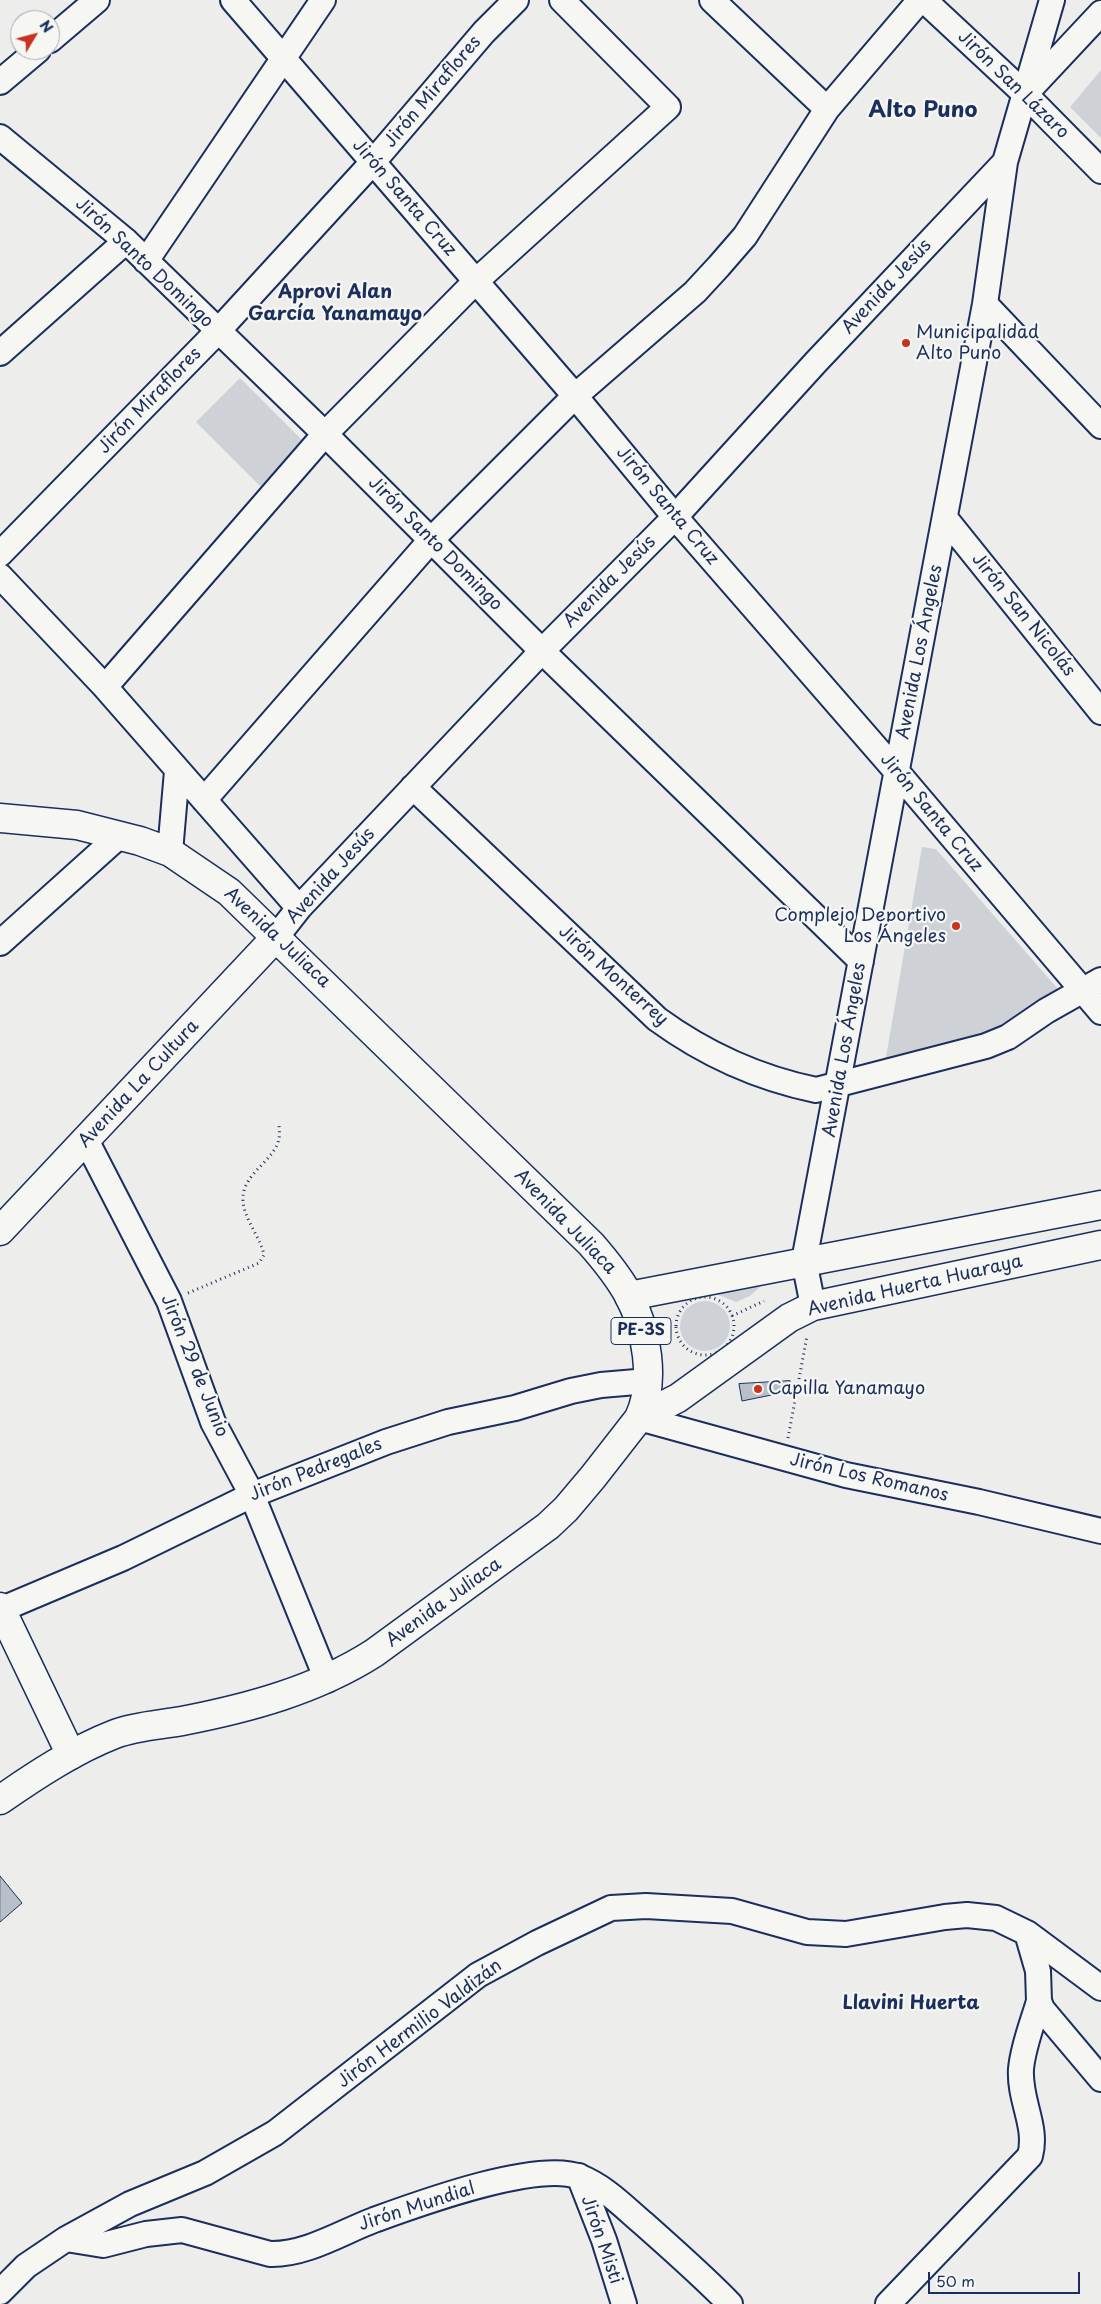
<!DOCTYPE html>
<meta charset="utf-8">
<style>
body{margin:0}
#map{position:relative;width:1101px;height:2304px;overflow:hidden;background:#edeeec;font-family:"Playpen Sans",sans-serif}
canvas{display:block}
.north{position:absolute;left:10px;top:10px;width:50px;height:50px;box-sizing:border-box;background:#f6f6f2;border:1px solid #9ea6b7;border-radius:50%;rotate:53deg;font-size:14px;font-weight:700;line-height:20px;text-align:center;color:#1b2f5e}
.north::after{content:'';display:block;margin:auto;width:18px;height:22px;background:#c8321e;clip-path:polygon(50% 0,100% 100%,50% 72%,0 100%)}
.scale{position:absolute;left:928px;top:2272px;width:152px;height:22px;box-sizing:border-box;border:2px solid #1b2f5e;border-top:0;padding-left:6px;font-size:15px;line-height:18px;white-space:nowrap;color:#1b2f5e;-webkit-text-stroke:4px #f6f6f2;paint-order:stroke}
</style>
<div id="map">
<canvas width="1101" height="2304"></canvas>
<div class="north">N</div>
<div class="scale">50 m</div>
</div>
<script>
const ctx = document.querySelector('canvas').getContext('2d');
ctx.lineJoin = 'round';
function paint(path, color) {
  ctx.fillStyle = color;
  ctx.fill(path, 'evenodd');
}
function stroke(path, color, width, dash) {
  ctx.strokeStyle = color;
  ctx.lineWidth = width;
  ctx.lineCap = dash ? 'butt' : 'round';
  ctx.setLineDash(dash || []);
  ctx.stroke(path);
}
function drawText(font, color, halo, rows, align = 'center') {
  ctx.font = font + ' "Playpen Sans",sans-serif';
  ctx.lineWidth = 4.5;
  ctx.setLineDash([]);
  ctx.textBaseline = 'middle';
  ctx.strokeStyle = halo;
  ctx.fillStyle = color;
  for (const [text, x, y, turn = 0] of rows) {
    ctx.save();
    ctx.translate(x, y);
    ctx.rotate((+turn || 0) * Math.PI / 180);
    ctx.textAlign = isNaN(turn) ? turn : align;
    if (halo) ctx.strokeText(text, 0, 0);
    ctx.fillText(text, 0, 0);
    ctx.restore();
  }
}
paint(new Path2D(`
 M1101 70V138L1070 107Z
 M240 378 305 443 261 487 196 422Z
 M922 847 936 849 1071 1004 1012 1037 885 1063Z
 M761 1286 750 1296 736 1302 716 1294Z
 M680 1326a25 25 0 1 1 50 0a25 25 0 1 1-50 0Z`), '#ced2d7');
const building = new Path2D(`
 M790 1381 791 1391 742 1401 739 1384Z
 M0 1876 22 1903 0 1922Z`);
paint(building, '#b9bfc8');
stroke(building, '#1b2f5e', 1);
const street = new Path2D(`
 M233 0 575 396 675 517 897 772 1101 1012
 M712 0 827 109
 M924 0 1025 94 1101 171
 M50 40 97 0
 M0 82 38 50
 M1028 91 1101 13
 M0 137 126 241 325 434 542 651 861 961
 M146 261 323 0
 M985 304 1101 426
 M0 353 126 241
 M945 518 1101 712
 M0 554 218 331 373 162 484 32 516 0
 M0 576 105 687 299 908
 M105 687 325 434 475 282 668 107 562 0
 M413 787 657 1019C705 1054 758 1078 816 1090L986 1046 1008 1037 1046 1011 1101 980
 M204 800 431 540 575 396 695 292 719 266 745 236 827 109 920 0
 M170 852 177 771
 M277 936 299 908 542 651 675 517 816 362 1005 162
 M0 943 119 836
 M86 1140 169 1301 213 1422 252 1495 327 1680
 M813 1306 804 1261 985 304 1005 162 1052 0
 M639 1418 846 1475 979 1502 1101 1531
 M0 1610 123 1558 252 1495 386 1442 448 1422 515 1408 571 1391 601 1385 648 1381
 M1027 1933 1038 1971 1039 2001 1042 2009 1101 2079
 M579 2176 604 2240 624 2304
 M66 2239 103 2245 146 2234 182 2230 270 2254C306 2255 342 2232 374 2220 418 2204 537 2160 580 2177 605 2187 624 2207 644 2224 673 2250 703 2276 730 2304
 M0 2292 26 2266 66 2239 130 2204 205 2173 275 2133 478 1975 537 1943 611 1908 646 1906 732 1911 807 1932 846 1934 945 1917 967 1915 996 1918 1027 1933 1101 1988
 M888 2304 1030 2156C1038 2126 1019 2101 1021 2069 1023 2046 1033 2022 1039 2001`);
const secondary = new Path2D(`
 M0 1231 277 936
 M629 1296 1101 1205
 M639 1418 678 1398 789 1318 813 1306 1101 1245
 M0 1607 71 1755`);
const highway = new Path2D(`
 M0 818 77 825 140 841 170 852 229 892 591 1244C605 1260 618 1276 628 1294 647 1329 656 1382 639 1418L593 1477 566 1509 548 1526 374 1653C316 1690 249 1708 182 1721 160 1725 136 1726 115 1734 74 1750 36 1775 0 1800`);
stroke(street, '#1b2f5e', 28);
stroke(secondary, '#1b2f5e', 31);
stroke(highway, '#1b2f5e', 31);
stroke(new Path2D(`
 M188 1293 259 1263 264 1255C260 1235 242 1218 243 1197 244 1173 274 1161 279 1139 280 1134 279 1128 279 1123
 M676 1326a29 29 0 1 1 58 0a29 29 0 1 1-58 0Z
 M732 1316 764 1301
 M788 1438 807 1336`), '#1b2f5e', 3, [1, 4]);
stroke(street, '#f6f6f2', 24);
stroke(secondary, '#f6f6f2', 28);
stroke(highway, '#f6f6f2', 28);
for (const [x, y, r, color] of [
 [906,343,5,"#c8321e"],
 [956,926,5,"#c8321e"],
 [758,1389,5,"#c8321e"]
]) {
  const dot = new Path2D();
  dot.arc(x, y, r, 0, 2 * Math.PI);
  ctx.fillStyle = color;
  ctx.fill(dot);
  stroke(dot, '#f6f6f2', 2);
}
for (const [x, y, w] of [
 [641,1331,60]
]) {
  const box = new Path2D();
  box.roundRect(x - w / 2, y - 13.5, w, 27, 4);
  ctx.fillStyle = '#f6f6f2';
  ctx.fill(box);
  stroke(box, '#1b2f5e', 1);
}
drawText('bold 16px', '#1b2f5e', null, [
 ["PE-3S",641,1331]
]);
drawText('18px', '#1b2f5e', '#f6f6f2', [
 ["Jirón San Lázaro",1013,85,44],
 ["Jirón Miraflores",433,92,-50],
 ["Jirón Santa Cruz",404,198,49],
 ["Jirón Santo Domingo",144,263,43],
 ["Avenida Jesús",887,287,-47],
 ["Jirón Miraflores",150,401,-46],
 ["Jirón Santa Cruz",667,506,50],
 ["Jirón Santo Domingo",435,544,45],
 ["Avenida Jesús",610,582,-45],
 ["Jirón San Nicolás",1023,615,51],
 ["Avenida Los Ángeles",920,652,-79],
 ["Jirón Santa Cruz",931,813,50],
 ["Avenida Jesús",331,876,-48],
 ["Avenida Juliaca",277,938,43],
 ["Jirón Monterrey",613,976,42],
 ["Avenida Los Ángeles",845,1050,-80],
 ["Avenida La Cultura",139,1084,-47],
 ["Avenida Juliaca",565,1222,46],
 ["Avenida Huerta Huaraya",915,1286,-13],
 ["Jirón 29 de Junio",194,1366,68],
 ["Jirón Pedregales",316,1470,-22],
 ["Jirón Los Romanos",869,1478,13],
 ["Avenida Juliaca",444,1603,-36],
 ["Jirón Hermilio Valdizán",420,2024,-37],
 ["Jirón Mundial",417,2207,-18],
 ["Jirón Misti",601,2240,71]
]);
drawText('18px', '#1b2f5e', '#f6f6f2', [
 ["Municipalidad",916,333],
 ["Alto Puno",916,354],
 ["Complejo Deportivo",946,916,"right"],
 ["Los Ángeles",946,937,"right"],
 ["Capilla Yanamayo",768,1389]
], 'left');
drawText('bold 19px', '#1b2f5e', '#f6f6f2', [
 ["Aprovi Alan",335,293],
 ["García Yanamayo",335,315],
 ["Llavini Huerta",911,2004]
]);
drawText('bold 22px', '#1b2f5e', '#f6f6f2', [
 ["Alto Puno",923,111]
]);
</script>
